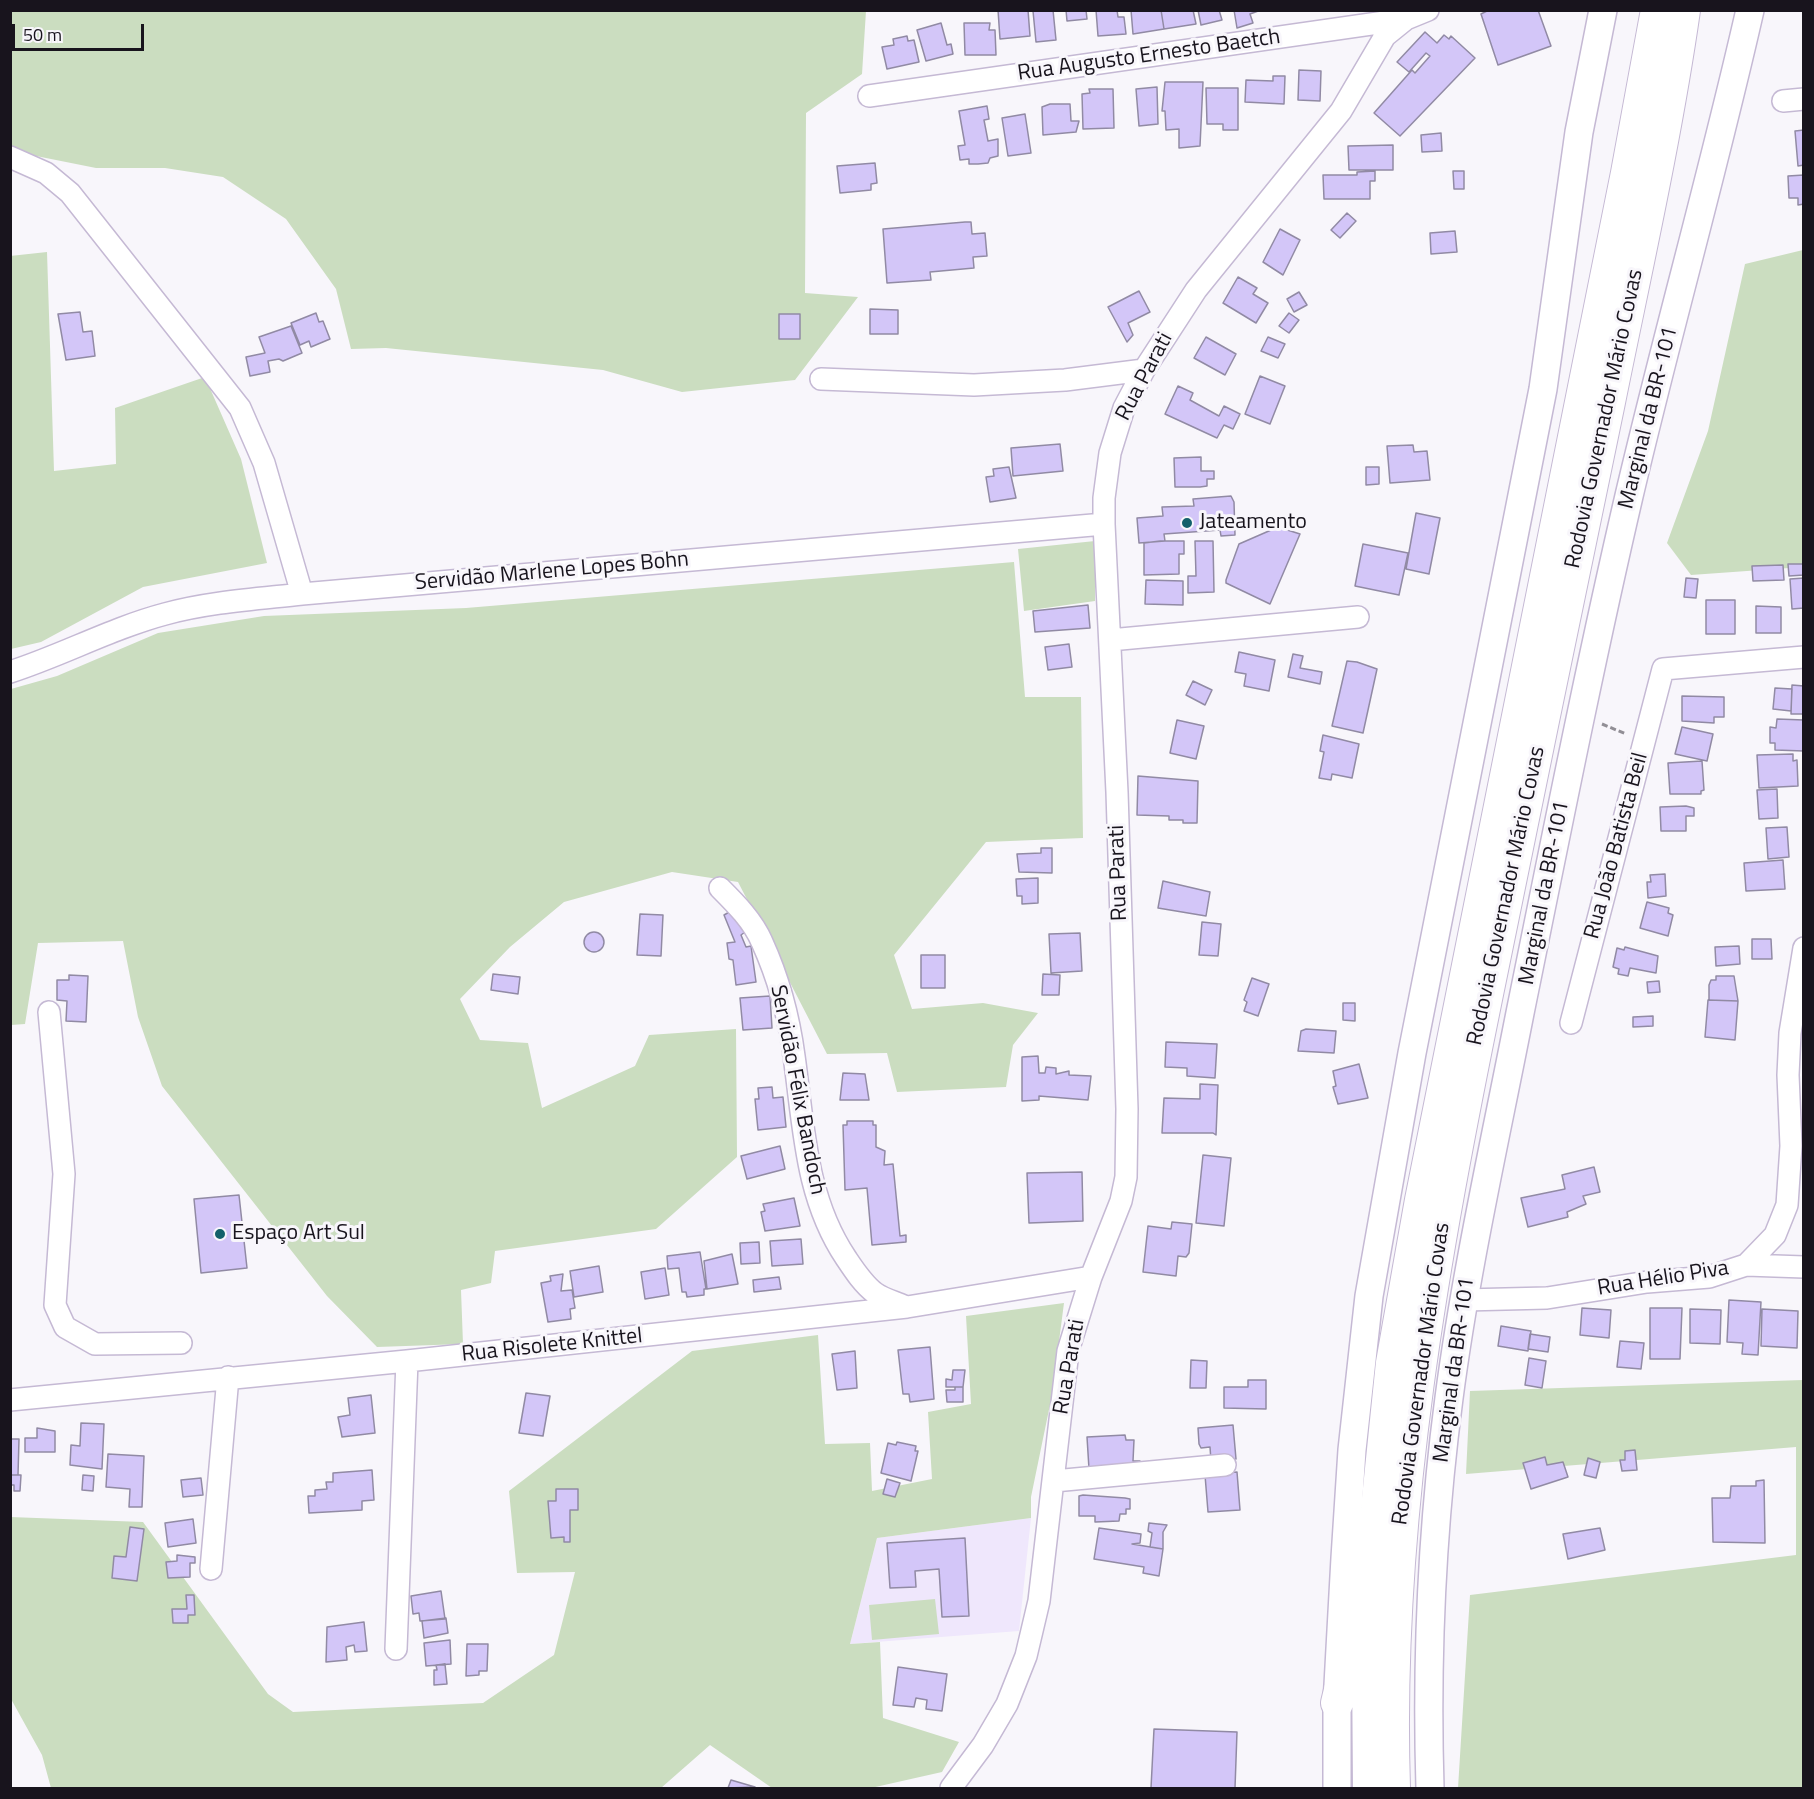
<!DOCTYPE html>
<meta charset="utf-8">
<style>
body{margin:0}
#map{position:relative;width:1814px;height:1799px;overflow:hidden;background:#f8f6fb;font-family:"Titillium Web",sans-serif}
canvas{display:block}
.frame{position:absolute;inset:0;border:12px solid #18141d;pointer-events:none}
.scale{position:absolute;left:12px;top:24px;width:132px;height:27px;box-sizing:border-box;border:3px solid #18141d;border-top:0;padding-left:8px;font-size:18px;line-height:21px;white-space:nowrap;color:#18141d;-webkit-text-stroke:4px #f8f6fb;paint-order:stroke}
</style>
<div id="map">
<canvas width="1814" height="1799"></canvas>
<div class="frame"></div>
<div class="scale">50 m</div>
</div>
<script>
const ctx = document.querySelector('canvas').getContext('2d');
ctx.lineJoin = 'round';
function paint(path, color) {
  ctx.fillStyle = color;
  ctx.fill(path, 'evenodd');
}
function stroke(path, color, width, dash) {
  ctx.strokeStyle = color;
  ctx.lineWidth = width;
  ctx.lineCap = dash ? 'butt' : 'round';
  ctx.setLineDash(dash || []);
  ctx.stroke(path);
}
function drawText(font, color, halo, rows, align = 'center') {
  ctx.font = font + ' "Titillium Web",sans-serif';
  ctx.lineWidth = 6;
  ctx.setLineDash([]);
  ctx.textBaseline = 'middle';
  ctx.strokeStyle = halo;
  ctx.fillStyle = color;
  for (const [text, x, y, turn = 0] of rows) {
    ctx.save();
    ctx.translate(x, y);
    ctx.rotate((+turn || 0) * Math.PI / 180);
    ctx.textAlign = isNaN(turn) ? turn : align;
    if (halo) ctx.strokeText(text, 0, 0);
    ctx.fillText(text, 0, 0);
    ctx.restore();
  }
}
paint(new Path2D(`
 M1031 1518 1019 1631 850 1644 877 1538Z`), '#efe7fc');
paint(new Path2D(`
 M11 11H866L862 74 806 113 805 293 858 297 795 380 682 392 603 370 386 348 351 349 336 289 286 219 223 177 165 168H96L11 151Z
 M1803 250V567L1691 575 1667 543 1708 431 1745 264Z
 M47 252 54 471 116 464 115 408 205 377 241 459 267 563 143 587 41 642 11 649 10 256Z
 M1095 541V601L1024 611 1018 549Z
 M1014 562 1025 697H1081L1083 838 986 842 894 955 912 1009 983 1003 1038 1013 1013 1045 1006 1087 897 1092 887 1053 827 1054 738 882 672 872 564 902 510 947 460 999 480 1040 528 1043 542 1108 635 1066 649 1035 736 1029 737 1157 656 1229 495 1251 491 1283 461 1290 463 1344 377 1347 327 1296 162 1086 138 1017 123 941 38 943 25 1024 11 1025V689L57 676 158 633 264 616 466 608Z
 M1064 1303 1052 1395 1031 1497V1518L877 1538 850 1644 880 1642 883 1718 959 1742 942 1772 871 1788H772L710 1745 661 1788H51L42 1755 11 1699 10 1517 143 1522 268 1694 293 1712 483 1703 554 1655 575 1572 517 1573 509 1491 692 1351 818 1335 825 1444 870 1443 872 1491 932 1479 928 1412 971 1404 966 1316Z
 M1803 1380V1788H1458L1470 1595 1796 1555V1447L1466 1474 1470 1391Z
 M935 1599 939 1634 872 1640 869 1605Z`), '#cbddc0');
const building = new Path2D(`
 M998 10H1028L1030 36 1000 39Z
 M1053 10 1056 40 1036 42 1033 11Z
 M1066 10H1086L1087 19 1067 21Z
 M1096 10H1117L1118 17H1124L1126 34 1098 36Z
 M1131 10H1161L1164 29 1133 34Z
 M1161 10H1193L1196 24 1164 29Z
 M1198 10H1219L1222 20 1201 25Z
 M1234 10H1261L1250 14 1253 23 1237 28Z
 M1489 10H1538L1551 46 1498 65 1481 14Z
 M941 23 947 45 951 44 953 54 926 61 917 30Z
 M964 23H990L989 30H995L996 55H965Z
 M1425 32 1437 43 1444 35 1449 39 1451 36 1475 58 1400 136 1374 113 1412 70 1415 73 1430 56 1426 53 1409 72 1397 62Z
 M907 36 908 41 914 40 919 62 887 69 882 47 894 45 893 39Z
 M1299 70 1321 71 1320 101 1298 100Z
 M1273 76H1285L1284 104 1245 102 1246 80 1273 81Z
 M1165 82H1203L1200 146 1179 148V129L1166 130 1165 111H1162Z
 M1157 87 1158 124 1139 126 1136 89Z
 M1206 88H1238V130H1223V124H1207Z
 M1089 89H1113L1114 128 1083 129 1082 94 1090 93Z
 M1050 104H1070L1071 121H1079L1076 132 1043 135 1042 107Z
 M987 106 989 119 984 120 988 141 998 139V156L990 158 988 163 978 164H969V159L960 160 958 146 965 145 959 111Z
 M1025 114 1031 153 1008 156 1002 118Z
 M1804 130V165L1798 166 1795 131Z
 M1441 133 1442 151 1422 152 1421 135Z
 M1393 145V170H1349L1348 146Z
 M875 163 877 183 871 184V190L840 193 837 166Z
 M1375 171V181H1370V199H1324L1323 175H1357V172Z
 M1453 171H1464V189H1454Z
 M1804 175V204L1798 205V198H1789L1788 176Z
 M1347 213 1356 221 1340 238 1331 230Z
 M965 222H971L972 234 985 233 987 256 973 257 974 268 930 272 931 280 887 283 883 229Z
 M1280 229 1300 240 1283 275 1263 262Z
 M1455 231 1457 252 1431 254 1430 233Z
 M1238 277 1257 288 1253 294 1268 303 1256 323 1223 303Z
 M1139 291 1150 312 1128 323 1133 335 1127 342 1108 307Z
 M1299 292 1307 305 1294 312 1287 299Z
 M870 309 898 310V334H870Z
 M80 312 83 332 92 331 95 356 66 360 58 314Z
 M316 313 319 322 323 321 330 339 311 347 309 341 300 345 291 323Z
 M1289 313 1299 320 1289 333 1279 326Z
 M779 314H800V339H779Z
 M291 326 302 353 283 361 279 359 268 361 270 372 250 376 246 357 265 353 259 337Z
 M1206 337 1236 354 1225 375 1194 358Z
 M1268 337 1285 344 1278 358 1261 351Z
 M1260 376 1285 386 1270 424 1245 414Z
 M1178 386 1193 393 1190 400 1219 416 1224 406 1240 414 1233 429 1224 425 1217 438 1165 414Z
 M1060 444 1063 471 1013 476 1011 448Z
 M1413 445 1414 452 1427 451 1430 480 1390 483 1387 446Z
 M1201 457V471H1214V479H1207V486L1200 487H1175L1174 458Z
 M1009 467 1016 498 990 502 986 477 994 476 993 469Z
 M1366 467H1379V484L1366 485Z
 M1231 496 1234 502 1235 535 1221 536 1220 530 1164 534 1165 541 1139 543 1137 518 1163 516 1162 507 1194 506 1193 499Z
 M1416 513 1440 518 1429 574 1406 569Z
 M1278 527 1300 534 1270 604 1226 583V580L1239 544Z
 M1160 541H1184V554H1179V574L1144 575V543Z
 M1195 541H1213L1214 592 1188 593V576H1196Z
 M1363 544 1408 553 1399 595 1355 586Z
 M1788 564H1804V575L1789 576Z
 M1783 565 1784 580 1753 581 1752 566Z
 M1686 578 1698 579 1696 598 1684 597Z
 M1804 578V608L1792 609 1790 579Z
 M1146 580 1183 581V605L1145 604Z
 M1706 600H1735V634H1706Z
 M1088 605 1090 628 1035 632 1033 611Z
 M1756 606 1781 607V633H1756Z
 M1069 644 1072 667 1048 670 1045 647Z
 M1239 652 1275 660 1269 691 1244 686 1246 674 1235 672Z
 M1293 654 1303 656 1300 668 1322 672 1320 684 1288 677Z
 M1347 661 1357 662 1377 669 1363 733 1332 726Z
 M1193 681 1212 690 1205 705 1186 695Z
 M1792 685 1804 686V714H1791Z
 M1775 688 1792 689 1791 711 1773 709Z
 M1682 696 1724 697V717H1714V723L1682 721Z
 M1777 719 1804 720V751L1775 750V743H1770V727L1776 728Z
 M1177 720 1204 726 1196 759 1170 753Z
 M1682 727 1713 734 1707 761 1675 754Z
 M1323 735 1359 744 1352 778 1332 774 1331 780 1319 778 1324 752 1320 751Z
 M1793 754V761L1797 760 1798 786 1759 788 1757 755Z
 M1702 761 1704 790 1701 791V794H1670L1668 763Z
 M1138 776 1198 781 1197 823H1183V820H1169V816L1137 815Z
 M1777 789 1778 818 1759 819 1757 790Z
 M1686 806 1694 808V816H1686V831H1661L1660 807Z
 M1787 827 1789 857 1768 859 1766 828Z
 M1041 848H1052V873L1019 872 1017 854 1041 853Z
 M1783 860 1785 889 1746 891 1744 863Z
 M1665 874 1666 896 1648 898 1647 882H1651L1650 875Z
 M1038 878V903L1022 904V896H1017L1016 879Z
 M1163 881 1210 892 1206 916 1158 908Z
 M1647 902 1669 908 1668 913 1673 915 1668 936 1640 928Z
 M733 910 745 932 741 935 746 947 751 946 756 982 736 985 733 960 729 959 727 943 735 942 724 915Z
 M640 914 663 915 661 956 637 955Z
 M1202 922 1221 924 1218 956 1199 955Z
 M584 942a10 10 0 1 1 20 0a10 10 0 1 1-20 0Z
 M1080 933 1082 971 1051 973 1049 934Z
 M1752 939H1771L1772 959H1752Z
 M1739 946 1740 964 1716 966 1715 947Z
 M1625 947 1658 956 1656 973 1630 968 1628 976 1618 974 1619 969 1613 967 1617 948 1624 950Z
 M921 955H945V988H921Z
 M493 974 520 977 518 994 491 990Z
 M1043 974 1060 975 1059 995H1042Z
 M69 975 88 976 86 1022 66 1021 67 1001 57 1000V980H69Z
 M1716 976H1734L1738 1001 1709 1000V985L1711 980H1716Z
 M1252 978 1269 984 1258 1016 1244 1011 1247 1002 1244 1000Z
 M1659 981 1660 992 1648 993 1647 982Z
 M770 996 772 1028 743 1030 740 998Z
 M1708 1000 1738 1001 1735 1040 1705 1037Z
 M1343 1003H1355V1021L1343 1020Z
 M1653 1016V1026L1633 1027V1017Z
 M1306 1029 1336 1031 1334 1053 1298 1051 1301 1031Z
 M1166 1042 1217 1044 1215 1078 1187 1076V1068L1165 1067Z
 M1038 1056 1039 1073H1045L1046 1067 1056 1068V1074L1069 1071V1075L1091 1076 1088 1100 1039 1096V1100L1022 1101V1057Z
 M1359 1064 1368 1098 1338 1104 1333 1087 1336 1086 1333 1071Z
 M843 1073 865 1074 869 1100H840Z
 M1200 1084 1218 1085 1216 1135 1213 1133H1162L1164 1098 1200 1099Z
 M772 1087 773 1098 783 1097 786 1127 758 1130 755 1099H759L758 1088Z
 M847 1121H873V1125H876V1147L885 1151 884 1165 893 1164 900 1236 906 1235V1242L872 1245 867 1188 845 1190 843 1125H847Z
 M780 1146 785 1169 747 1179 741 1156Z
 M1203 1155 1231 1158 1224 1226 1196 1223Z
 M1594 1167 1600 1192 1583 1196 1586 1204 1567 1212 1568 1217 1528 1227 1521 1198 1565 1189 1562 1175Z
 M1082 1172 1083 1221 1029 1223 1027 1173Z
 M239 1195 247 1268 201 1273 194 1199Z
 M794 1198 800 1226 765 1231 761 1212 765 1211 763 1204Z
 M1172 1222 1192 1224 1189 1253 1186 1257 1178 1256 1176 1276 1143 1272 1148 1226 1171 1229Z
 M801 1239 803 1264 772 1266 770 1241Z
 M759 1242 760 1263 741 1264 740 1243Z
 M700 1252 706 1289H704V1295L687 1297 686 1292H682L679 1268 668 1269 667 1256Z
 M732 1254 738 1284 707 1289 704 1261Z
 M599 1266 603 1292 574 1297 570 1271Z
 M665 1268 669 1295 645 1299 641 1272Z
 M563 1274 561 1291 572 1290 575 1308 570 1309 571 1319 548 1322 541 1283 551 1281 550 1276Z
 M779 1277 781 1289 754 1292 753 1280Z
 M1729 1300 1761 1302 1758 1355 1742 1354 1743 1343 1727 1342Z
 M1582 1308 1611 1310 1609 1338 1580 1335Z
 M1650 1308H1682L1680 1359H1650Z
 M1690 1309 1721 1310 1720 1344 1690 1343Z
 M1762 1309 1798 1311 1797 1348 1761 1346Z
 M1501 1326 1531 1331 1528 1351 1498 1346Z
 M1530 1334 1550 1337 1548 1352 1528 1349Z
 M1620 1341 1644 1343 1641 1369 1617 1367Z
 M930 1347 934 1399 910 1402 909 1394H903L898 1350Z
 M855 1351 857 1388 837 1390 832 1354Z
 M1529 1358 1546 1361 1542 1388 1525 1385Z
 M1191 1360 1207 1361 1206 1388H1190Z
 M953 1370H965L963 1387H946V1379L952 1380Z
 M1248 1380H1266V1409L1224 1408V1387H1248Z
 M955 1387H963V1402H947L946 1390H955Z
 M526 1393 550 1396 543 1436 519 1433Z
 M371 1395 375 1433 342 1437 338 1417 350 1415 348 1398Z
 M81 1423 104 1424 102 1469 70 1465 71 1445 80 1446Z
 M1233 1425 1236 1459 1211 1461 1210 1447 1201 1448 1199 1444 1198 1428Z
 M37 1428 55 1431V1452H25V1438H37Z
 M1125 1435 1126 1440H1134L1133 1461H1140L1141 1470 1089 1469 1087 1437Z
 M10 1439H19L18 1475H10Z
 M897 1442 916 1446 915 1451H918L911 1481 881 1473 888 1443 896 1445Z
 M1635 1450 1637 1470 1622 1471 1620 1460H1625V1451Z
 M108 1454 144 1456 142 1507H129L130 1489 106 1487Z
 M1545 1457 1547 1465 1563 1462 1568 1477 1531 1489 1523 1463Z
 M1588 1458 1600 1462 1596 1478 1584 1475Z
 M372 1470 374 1500 362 1501V1510L309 1513 308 1496H315V1490L327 1489 326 1482H333V1473Z
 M1237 1472 1240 1510 1208 1512 1205 1475Z
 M10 1475H21L20 1491H14V1485H10Z
 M83 1475 94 1476 93 1491 82 1490Z
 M201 1478 203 1495 183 1497 181 1480Z
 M887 1479 900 1483 895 1497 883 1494Z
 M1764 1480 1765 1543 1713 1542 1712 1498H1730L1731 1486H1756V1481Z
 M556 1489H578V1510H570V1542H564V1537L551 1538 548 1501H556Z
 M1083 1495 1125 1498 1130 1499V1509H1126V1514H1120L1119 1521 1095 1522V1516H1079V1496Z
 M193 1519 196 1543 168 1547 165 1523Z
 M1149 1523 1167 1525 1163 1532V1549L1150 1547 1152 1533 1148 1531Z
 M130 1527 144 1529 137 1581 112 1578 114 1556 126 1557Z
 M1099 1528 1141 1534 1140 1543 1132 1544 1163 1549 1159 1576 1143 1573 1144 1567 1094 1559Z
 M1600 1528 1605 1550 1568 1559 1563 1534Z
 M965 1538 969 1616 942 1617 939 1569 915 1571 916 1587 890 1588 887 1543Z
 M177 1555 195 1557V1563H190V1577L168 1578 166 1562 177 1561Z
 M441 1591 445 1619 420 1621 419 1613 413 1614 411 1596Z
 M186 1595H194L195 1615H188V1623H173L172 1609H187Z
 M446 1618 448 1633 424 1638 422 1621Z
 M364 1622 367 1651 355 1652 354 1645 346 1647 347 1660 326 1662 327 1627Z
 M450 1640 451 1664 426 1666 424 1643Z
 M467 1644H488L487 1671H479V1675L466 1676Z
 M445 1664 447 1684 434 1685V1670H437L436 1665Z
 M898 1667 947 1674 942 1711 926 1709 927 1700 916 1698 914 1707 893 1705Z
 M1154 1729 1237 1732 1235 1788H1151Z
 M731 1780 755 1787 728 1788Z`);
paint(building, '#d3c6f8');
stroke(building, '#918aa4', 1.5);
const minor = new Path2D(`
 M869 96 1406 19 1428 10
 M1783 101 1804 99
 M10 157 46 173 70 193 240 408 264 463 302 594
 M821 379 974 385 1065 380 1144 370
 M1110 640 1358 617
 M10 672C63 655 112 628 165 614 209 602 257 599 302 594L1104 524
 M720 888C736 904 753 921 762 942 778 977 789 1018 794 1056 804 1126 805 1197 846 1258 854 1270 863 1284 875 1293 883 1299 895 1302 904 1306
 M49 1012 64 1174 55 1305 65 1327 95 1344 181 1343
 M1571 1023 1663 669 1804 657
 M1746 1265 1804 1267
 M1464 1300 1547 1298 1647 1282 1709 1277 1746 1265 1775 1235 1787 1205 1791 1146 1788 1075 1790 1033 1804 948
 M10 1400 407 1361 907 1307 1091 1277
 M1054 1481 1225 1465
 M211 1569 228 1377
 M396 1649 407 1361
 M951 1788 983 1745 1007 1704 1026 1656 1039 1601 1068 1351 1091 1277 1121 1201 1126 1177 1127 1109 1117 792 1104 524V498L1110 453 1124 408 1144 370 1196 290 1341 111 1385 36 1406 19`);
const major = new Path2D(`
 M1337 1788V1703L1345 1558 1352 1450 1369 1296 1412 1053 1543 389 1579 132 1603 10
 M1430 1788C1426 1659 1432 1527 1449 1398 1466 1269 1495 1141 1520 1013 1555 841 1589 668 1629 496 1667 334 1713 173 1750 10`);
const highway = new Path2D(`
 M1337 1703 1356 1624
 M1369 1788 1368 1656 1373 1547 1392 1363 1421 1200 1627 173 1657 10
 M1394 1788C1385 1518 1434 1253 1488 989 1528 793 1568 598 1609 402 1635 273 1665 142 1684 10`);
stroke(minor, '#c5b9d4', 24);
stroke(major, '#c5b9d4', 30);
stroke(highway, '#c5b9d4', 34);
stroke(new Path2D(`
 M1602 724 1626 734`), '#918e95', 3, [6, 3]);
stroke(minor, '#fff', 21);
stroke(major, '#fff', 27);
stroke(highway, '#fff', 32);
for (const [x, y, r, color] of [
 [1187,523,6,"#13616b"],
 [220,1234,6,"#13616b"]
]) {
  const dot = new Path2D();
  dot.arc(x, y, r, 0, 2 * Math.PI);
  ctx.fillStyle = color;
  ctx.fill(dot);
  stroke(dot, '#f8f6fb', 2);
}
drawText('22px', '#18141d', '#f8f6fb', [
 ["Rua Augusto Ernesto Baetch",1149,56,-8],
 ["Rua Parati",1145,377,-62],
 ["Marginal da BR-101",1649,418,-76],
 ["Rodovia Governador Mário Covas",1605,419,-78],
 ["Servidão Marlene Lopes Bohn",552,572,-5],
 ["Rua João Batista Beil",1617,846,-75],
 ["Rua Parati",1119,873,-92],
 ["Marginal da BR-101",1545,893,-79],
 ["Rodovia Governador Mário Covas",1507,896,-78],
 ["Servidão Félix Bandoch",797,1090,79],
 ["Rua Hélio Piva",1663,1279,-9],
 ["Rua Risolete Knittel",552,1346,-6],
 ["Rua Parati",1070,1367,-80],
 ["Marginal da BR-101",1455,1370,-82],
 ["Rodovia Governador Mário Covas",1422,1374,-82]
]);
drawText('22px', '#18141d', '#f8f6fb', [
 ["Jateamento",1199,523],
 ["Espaço Art Sul",232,1234]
], 'left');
</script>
